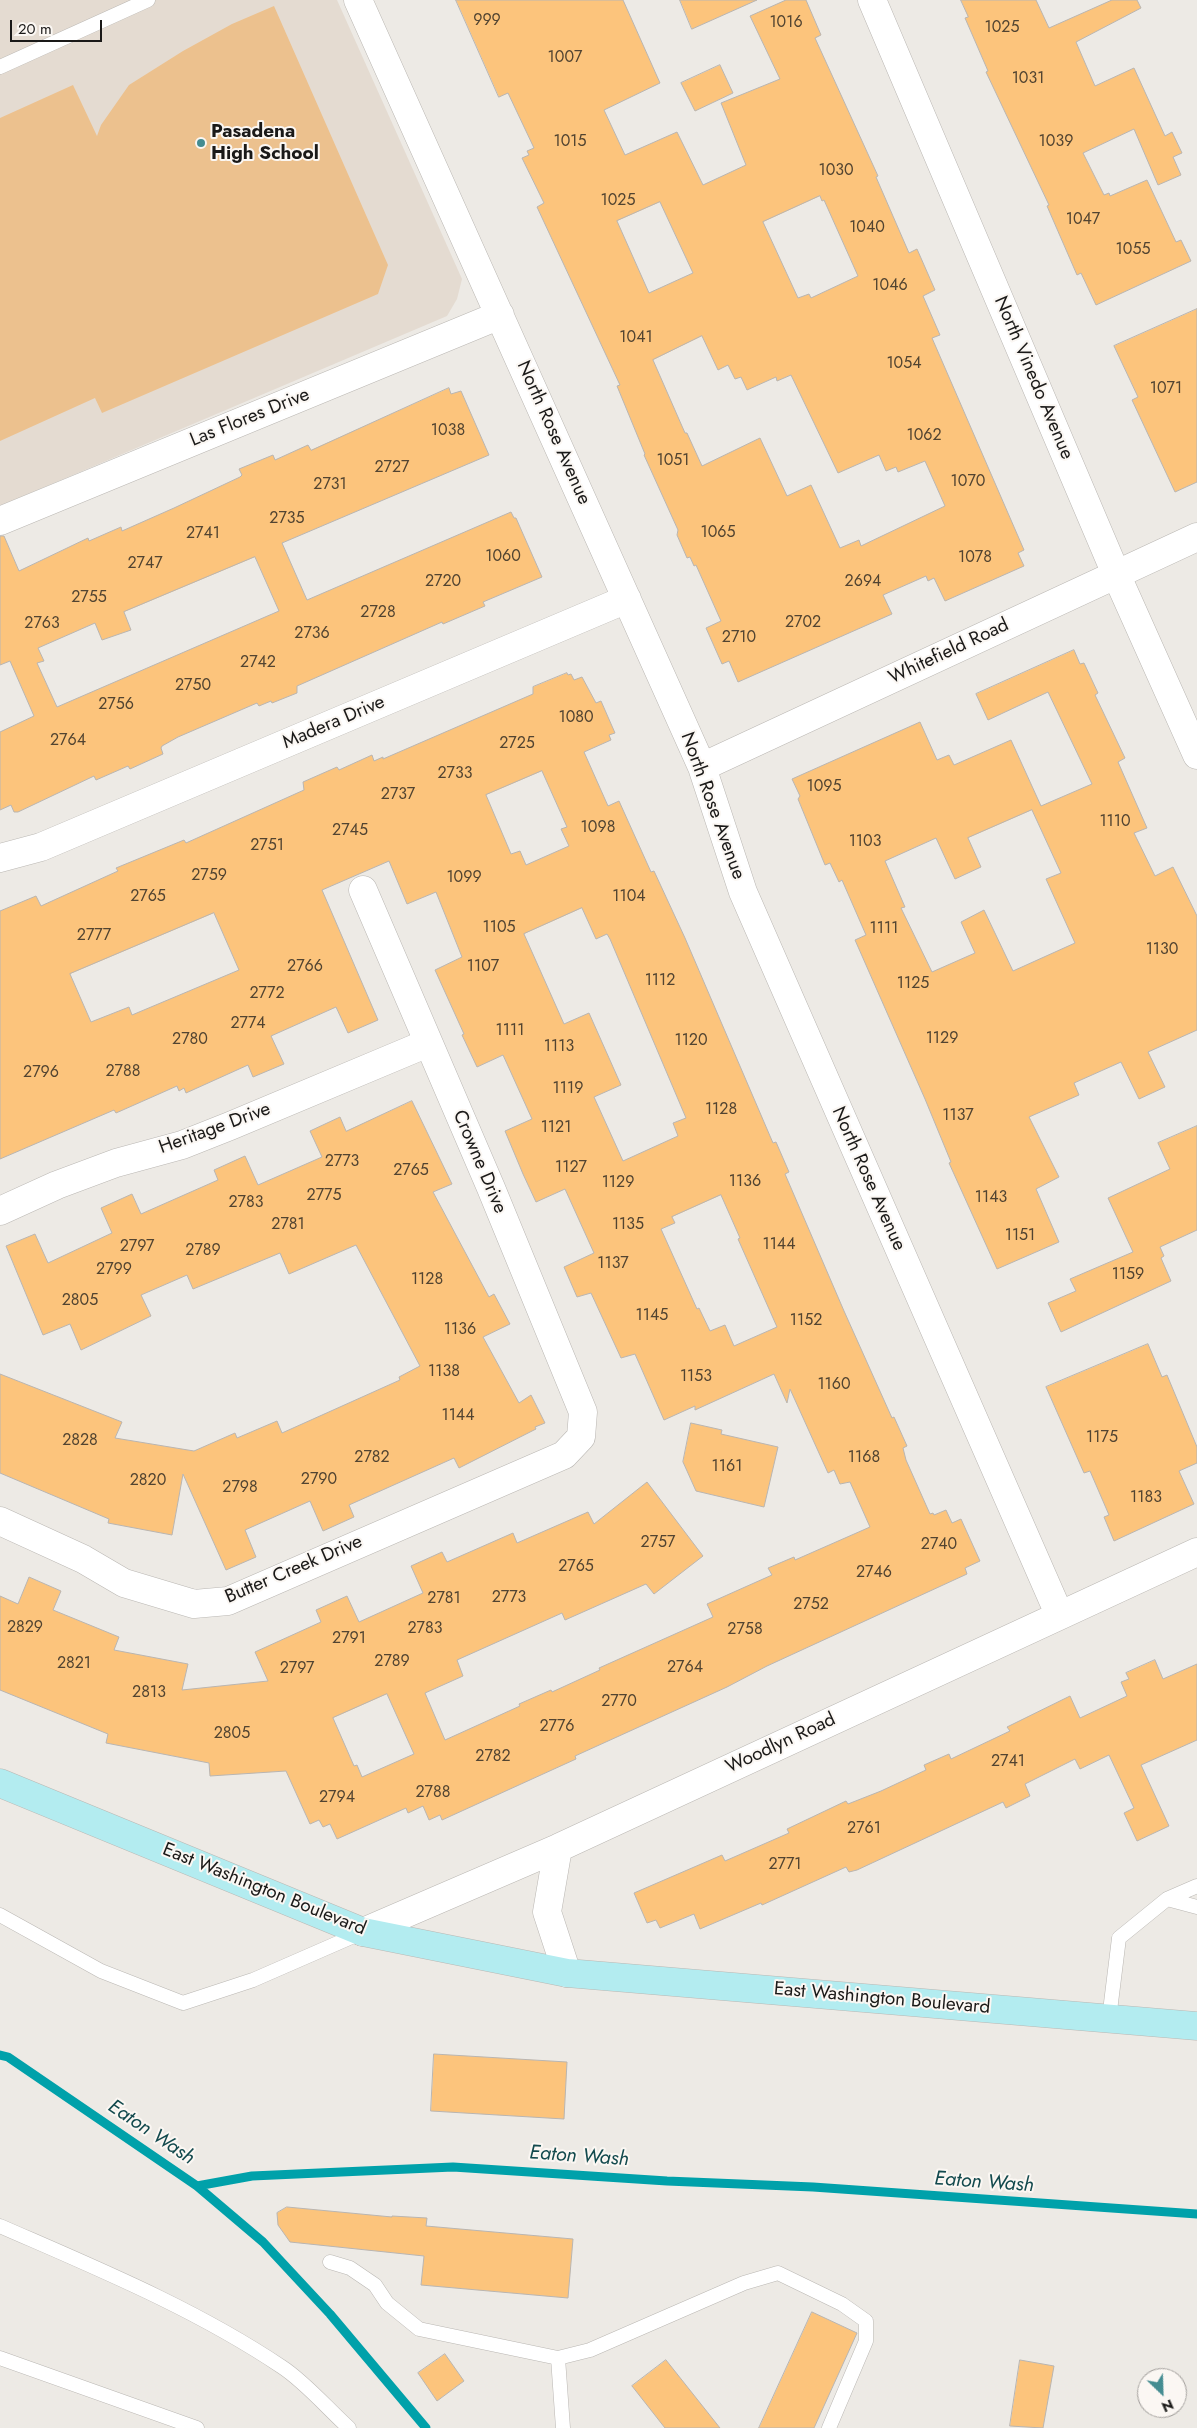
<!DOCTYPE html>
<style>
body{margin:0}
#map{position:relative;width:1197px;height:2428px;overflow:hidden;background:#edeae5;font-family:Jost,sans-serif}
canvas{display:block}
.north{position:absolute;left:1137px;top:2368px;width:50px;height:50px;box-sizing:border-box;background:#fbf7f3;border:1px solid #a19e9b;border-radius:50%;rotate:156deg;font-size:14px;font-weight:700;line-height:20px;text-align:center;color:#1a1918}
.north::after{content:'';display:block;margin:auto;width:18px;height:22px;background:#448c91;clip-path:polygon(50% 0,100% 100%,50% 72%,0 100%)}
.scale{position:absolute;left:10px;top:20px;width:92px;height:22px;box-sizing:border-box;border:2px solid #1a1918;border-top:0;padding-left:6px;font-size:15px;line-height:18px;white-space:nowrap;color:#1a1918;-webkit-text-stroke:4px #fbf7f3;paint-order:stroke}
</style>
<div id="map">
<canvas width="1197" height="2428"></canvas>
<div class="north">N</div>
<div class="scale">20 m</div>
</div>
<script>
const ctx = document.querySelector('canvas').getContext('2d');
ctx.lineJoin = 'round';
function paint(path, color) {
  ctx.fillStyle = color;
  ctx.fill(path, 'evenodd');
}
function stroke(path, color, width, dash) {
  ctx.strokeStyle = color;
  ctx.lineWidth = width;
  ctx.lineCap = dash ? 'butt' : 'round';
  ctx.setLineDash(dash || []);
  ctx.stroke(path);
}
function drawText(font, color, halo, rows, align = 'center') {
  ctx.font = font + ' Jost,sans-serif';
  ctx.lineWidth = 4;
  ctx.setLineDash([]);
  ctx.textBaseline = 'middle';
  ctx.strokeStyle = halo;
  ctx.fillStyle = color;
  for (const [text, x, y, turn = 0] of rows) {
    ctx.save();
    ctx.translate(x, y);
    ctx.rotate((+turn || 0) * Math.PI / 180);
    ctx.textAlign = isNaN(turn) ? turn : align;
    if (halo) ctx.strokeText(text, 0, 0);
    ctx.fillText(text, 0, 0);
    ctx.restore();
  }
}
paint(new Path2D(`
 M0 0H337L462 279 457 299 447 316 0 506Z`), '#e4dbd1');
paint(new Path2D(`
 M274 6 388 265 378 294 102 413 95 398 0 441V118L73 85 97 136 101 125 129 85 183 51 232 24Z`), '#ecc18e');
stroke(new Path2D(`
 M0 2055 8 2057 197 2186 252 2176 453 2167 667 2181 813 2187 1197 2214
 M197 2186 263 2242 330 2314 426 2428`), '#00a1aa', 9);
const building = new Path2D(`
 M456 0H623L660 83 604 110 625 155 677 132 703 185 746 165 721 103 780 79 750 16 786 0H806L821 35 815 38 878 176 876 177 909 253 917 249 935 290 923 296 940 335 932 338 1024 550 1018 553 1024 566 945 601 934 578 928 581 926 576 883 595 892 614 738 682 729 661 722 664 706 628 721 621 696 565 694 566 690 557 687 558 677 535 678 530 644 455 645 454 617 386 620 385 537 207 544 203 522 158 529 155 527 151 534 148 508 93 499 97ZM820 196 822 201 824 200 858 276 811 298 809 294 798 298 763 222ZM660 202 693 273 649 293 617 221ZM702 336 718 370 728 365 735 379 741 377 747 390 776 377 777 381 791 375 838 473 879 455 886 471 896 467 898 472 925 461 945 506 861 546 859 540 840 548 811 485 787 496 760 438 702 466 687 433H685L653 360Z
 M680 0H757L692 29Z
 M961 0H1036L1049 28 1112 0H1137L1141 8 1076 42 1095 86 1134 68 1165 136 1172 132 1182 153 1173 157 1181 175 1158 185 1134 129 1083 153 1104 195 1109 193 1110 196 1147 180 1176 242 1181 240 1191 261 1096 305 1081 273 1077 275 1047 206 1049 205 986 72 988 71 965 18 968 17Z
 M720 65 733 93 695 111 681 83Z
 M1197 309V482L1175 492 1132 400 1138 397 1114 346Z
 M449 388 451 394 461 391 489 455 282 543 307 600 511 512 514 518H516L542 577 483 602 485 606 443 624 442 622 297 686V693L272 703 271 701 259 706 257 703 178 737 162 746 161 748 163 754 130 769 128 766 96 780 94 776 18 812H14L11 805 0 810V732L34 716 10 661 0 665V536H4L19 571 88 538 89 541 121 527 122 531 174 508 240 477 242 475 239 469 273 455 275 460 308 445 311 450ZM255 557 279 611 57 707 37 663 44 661 38 648 95 623 102 640 131 630 124 612Z
 M1074 650 1080 664 1084 663 1098 693 1095 695 1125 758 1118 762 1147 828 1134 833 1155 876 1173 867 1197 916V1030L1148 1052 1165 1087 1139 1099 1121 1062 1074 1083 1079 1095 1029 1117 1059 1177 1036 1189 1059 1242 997 1269 949 1163 951 1162 925 1099 855 940 866 935 842 880 839 882 830 863 825 865 798 799 800 796 792 779 920 722 937 760 949 755 954 765 1011 740 1041 806 1092 784 1048 692 988 720 976 694ZM1032 810 1061 873 1046 879 1075 943 1013 971 984 910 961 922 975 953 932 972 901 908 905 907 885 861 936 838 955 879 981 867 968 838Z
 M567 673 568 675 571 674 574 680 582 677 596 703 601 701 615 733 609 735 611 740 584 752 608 806 619 801 651 872 654 871 685 938 773 1143 776 1142 789 1172 785 1174 844 1311 892 1418 894 1417 907 1446 903 1448 906 1460 930 1514 933 1513 934 1515 946 1510 952 1523 961 1519 980 1561 965 1568 967 1574 767 1666 727 1687 575 1756 576 1759 442 1820 440 1815 429 1820 423 1806 408 1813 406 1808 337 1839 330 1824 323 1827 319 1820 310 1824 286 1771 210 1776 209 1763 106 1743 108 1734 0 1690V1596L18 1604 29 1577 61 1591 53 1610 119 1637 114 1650 188 1664 182 1690 268 1681 255 1652 321 1622 316 1610 347 1596 359 1622 423 1593 411 1566 442 1552 447 1562 513 1533 517 1543 588 1512 594 1524 647 1482 703 1556 654 1594 646 1584 565 1620 562 1613 457 1660 463 1676 425 1693 445 1740 520 1706 519 1704 551 1690 552 1692 600 1670 599 1668 713 1617 707 1604 772 1575 768 1568 794 1557 795 1560 870 1527 850 1482 840 1484 834 1470 828 1473 790 1389 787 1403 774 1374 695 1410V1406L664 1420 635 1354 621 1358 591 1293 577 1297 564 1267 594 1253 565 1189 536 1202 523 1174 505 1131 532 1119 503 1055 477 1067 462 1035 464 1034 435 970 462 957 436 892 407 904 389 861 322 890 378 1020 348 1033 336 1007 271 1036 284 1064 253 1077 248 1065 186 1093 184 1088 179 1091 177 1086 116 1113 114 1110 0 1159V911L36 896 41 906 118 871 116 868 184 840 186 843 304 790 303 782 337 767 339 770 372 755 374 761 383 757V759L533 694V687ZM542 771 567 827 561 829 569 846 526 865 520 851 511 854 486 795ZM582 908 596 939 607 934 610 939 686 1118 673 1123 678 1136 623 1161 594 1097 621 1085 589 1013 564 1024 524 934ZM214 913 239 970 132 1015 129 1007 91 1022 70 974ZM721 1195 740 1238 738 1239 777 1327 734 1346 725 1325 710 1331 699 1308 697 1309 661 1229 675 1223 672 1217ZM387 1694 414 1754 362 1777 357 1765 354 1766 333 1718Z
 M412 1101 452 1184 433 1192 489 1297 494 1294 510 1324 483 1337 519 1403 531 1395 545 1423 535 1427 536 1429 459 1468 454 1458 349 1505 354 1517 323 1531 310 1501 245 1530 256 1557 226 1570 183 1474 172 1535 108 1523 109 1519 0 1473V1374L122 1422 115 1438 194 1451 235 1433 237 1438 277 1421 282 1433 400 1380 399 1377 420 1366 356 1245 289 1274 280 1253 193 1289 187 1275 141 1295 151 1316 81 1350 70 1324 43 1335 6 1246 35 1234 48 1263 112 1233 101 1208 132 1194 141 1214 218 1180 214 1170 245 1156 258 1185 322 1157 310 1131 340 1117 346 1131Z
 M1197 1126V1230L1160 1247 1164 1256 1161 1258 1171 1281 1061 1332 1048 1303 1076 1291 1070 1279 1133 1252 1108 1198 1170 1169 1158 1143Z
 M1148 1344 1162 1377 1167 1375 1197 1447V1463L1179 1471 1194 1504 1114 1541 1104 1517 1109 1515 1090 1471 1084 1473 1046 1387Z
 M691 1423 722 1430 721 1434 778 1447 764 1507 696 1491 683 1462Z
 M1155 1660 1163 1679 1197 1664V1740L1141 1765 1169 1826 1137 1841 1124 1813 1134 1808 1109 1755 1080 1769 1075 1759 1025 1784 1030 1796 1006 1808 1003 1802 857 1870 849 1872 846 1867 762 1905 761 1903 700 1929 694 1914 660 1928 656 1920 647 1923 634 1893 722 1855 725 1861 789 1833 787 1829 846 1801 848 1804 881 1791 926 1770 924 1765 949 1754 951 1759 1010 1731 1007 1727 1070 1696 1080 1718 1127 1696 1121 1682 1129 1679 1126 1673Z
 M434 2054 567 2062 564 2119 431 2111Z
 M287 2207 392 2217V2216L427 2218 426 2226 573 2239 568 2298 421 2285 424 2256 290 2242 278 2225 277 2213Z
 M812 2312 857 2333 814 2428H759Z
 M445 2354 464 2381 437 2401 418 2373Z
 M666 2360 720 2428H665L632 2386Z
 M1020 2360 1054 2366 1043 2428 1010 2426Z`);
paint(building, '#fcc47c');
stroke(building, '#b9b5b1', 1);
const lane = new Path2D(`
 M0 67 148 0
 M1167 1899 1197 1907
 M0 1915 101 1971 183 2003 253 1980 363 1932
 M1109 2019 1119 1938 1167 1899 1197 1886
 M0 2226C96 2268 194 2308 282 2367 305 2382 328 2409 349 2428
 M330 2262 350 2268 375 2285 387 2303 419 2329 558 2358 590 2350 744 2283 778 2273 842 2304 866 2321V2341L829 2428
 M0 2358 197 2428
 M558 2358 563 2428`);
const street = new Path2D(`
 M358 0 702 767 743 892 1059 1614
 M872 0 1116 574 1197 755
 M0 521 500 315
 M702 767 1197 537
 M0 858 41 847 627 599
 M0 1211 57 1185 116 1163 182 1145 230 1126 428 1043
 M0 1521 83 1559 124 1583 194 1604 228 1601 564 1455 581 1437 583 1412 491 1188 363 890
 M558 1848 547 1912 567 1973
 M363 1932 558 1848 1197 1552`);
const secondary = new Path2D(`
 M0 1783 363 1932 567 1973 1197 2026`);
stroke(lane, '#bab7b3', 15);
stroke(street, '#bab7b3', 29);
stroke(secondary, '#bab7b3', 29);
stroke(lane, '#fff', 14);
stroke(street, '#fff', 28);
stroke(secondary, '#b3ecf0', 28);
for (const [x, y, r, color] of [
 [201,143,5,"#448c91"]
]) {
  const dot = new Path2D();
  dot.arc(x, y, r, 0, 2 * Math.PI);
  ctx.fillStyle = color;
  ctx.fill(dot);
  stroke(dot, '#fbf7f3', 2);
}
drawText('16px', '#524431', null, [
 ["999",487,21],
 ["1016",786,23],
 ["1025",1002,28],
 ["1007",565,58],
 ["1031",1028,79],
 ["1015",570,142],
 ["1039",1056,142],
 ["1030",836,171],
 ["1025",618,201],
 ["1047",1083,220],
 ["1040",867,228],
 ["1055",1133,250],
 ["1046",890,286],
 ["1041",636,338],
 ["1054",904,364],
 ["1071",1166,389],
 ["1038",448,431],
 ["1062",924,436],
 ["1051",673,461],
 ["2727",392,468],
 ["1070",968,482],
 ["2731",330,485],
 ["2735",287,519],
 ["1065",718,533],
 ["2741",203,534],
 ["1060",503,557],
 ["1078",975,558],
 ["2747",145,564],
 ["2720",443,582],
 ["2694",863,582],
 ["2755",89,598],
 ["2728",378,613],
 ["2702",803,623],
 ["2763",42,624],
 ["2736",312,634],
 ["2710",739,638],
 ["2742",258,663],
 ["2750",193,686],
 ["2756",116,705],
 ["1080",576,718],
 ["2764",68,741],
 ["2725",517,744],
 ["2733",455,774],
 ["1095",824,787],
 ["2737",398,795],
 ["1110",1115,822],
 ["1098",598,828],
 ["2745",350,831],
 ["1103",865,842],
 ["2751",267,846],
 ["2759",209,876],
 ["1099",464,878],
 ["2765",148,897],
 ["1104",629,897],
 ["1105",499,928],
 ["1111",884,929],
 ["2777",94,936],
 ["1130",1162,950],
 ["2766",305,967],
 ["1107",483,967],
 ["1112",660,981],
 ["1125",913,984],
 ["2772",267,994],
 ["2774",248,1024],
 ["1111",510,1031],
 ["1129",942,1039],
 ["2780",190,1040],
 ["1120",691,1041],
 ["1113",559,1047],
 ["2788",123,1072],
 ["2796",41,1073],
 ["1119",568,1089],
 ["1128",721,1110],
 ["1137",958,1116],
 ["1121",556,1128],
 ["2773",342,1162],
 ["1127",571,1168],
 ["2765",411,1171],
 ["1136",745,1182],
 ["1129",618,1183],
 ["2775",324,1196],
 ["1143",991,1198],
 ["2783",246,1203],
 ["2781",288,1225],
 ["1135",628,1225],
 ["1151",1020,1236],
 ["1144",779,1245],
 ["2797",137,1247],
 ["2789",203,1251],
 ["1137",613,1264],
 ["2799",114,1270],
 ["1159",1128,1275],
 ["1128",427,1280],
 ["2805",80,1301],
 ["1145",652,1316],
 ["1152",806,1321],
 ["1136",460,1330],
 ["1138",444,1372],
 ["1153",696,1377],
 ["1160",834,1385],
 ["1144",458,1416],
 ["1175",1102,1438],
 ["2828",80,1441],
 ["2782",372,1458],
 ["1168",864,1458],
 ["1161",727,1467],
 ["2790",319,1480],
 ["2820",148,1481],
 ["2798",240,1488],
 ["1183",1146,1498],
 ["2757",658,1543],
 ["2740",939,1545],
 ["2765",576,1567],
 ["2746",874,1573],
 ["2773",509,1598],
 ["2781",444,1599],
 ["2752",811,1605],
 ["2829",25,1628],
 ["2783",425,1629],
 ["2758",745,1630],
 ["2791",349,1639],
 ["2789",392,1662],
 ["2821",74,1664],
 ["2764",685,1668],
 ["2797",297,1669],
 ["2813",149,1693],
 ["2770",619,1702],
 ["2776",557,1727],
 ["2805",232,1734],
 ["2782",493,1757],
 ["2741",1008,1762],
 ["2788",433,1793],
 ["2794",337,1798],
 ["2761",864,1829],
 ["2771",785,1865]
]);
drawText('bold 19px', '#1a1918', '#fbf7f3', [
 ["Pasadena",211,132],
 ["High School",211,154]
], 'left');
drawText('19px', '#1a1918', '#fbf7f3', [
 ["North Vinedo Avenue",1033,378,67],
 ["Las Flores Drive",250,418,-22],
 ["North Rose Avenue",553,433,66],
 ["Whitefield Road",949,652,-25],
 ["Madera Drive",334,723,-23],
 ["North Rose Avenue",712,806,70],
 ["Heritage Drive",215,1129,-20],
 ["Crowne Drive",479,1162,67],
 ["North Rose Avenue",868,1179,66],
 ["Butter Creek Drive",294,1570,-23],
 ["Woodlyn Road",781,1744,-25],
 ["East Washington Boulevard",264,1890,22],
 ["East Washington Boulevard",882,1999,5]
]);
drawText('italic 20px', '#134a4e', '#fbf7f3', [
 ["Eaton Wash",151,2133,34],
 ["Eaton Wash",579,2157,4],
 ["Eaton Wash",984,2183,4]
]);
</script>
